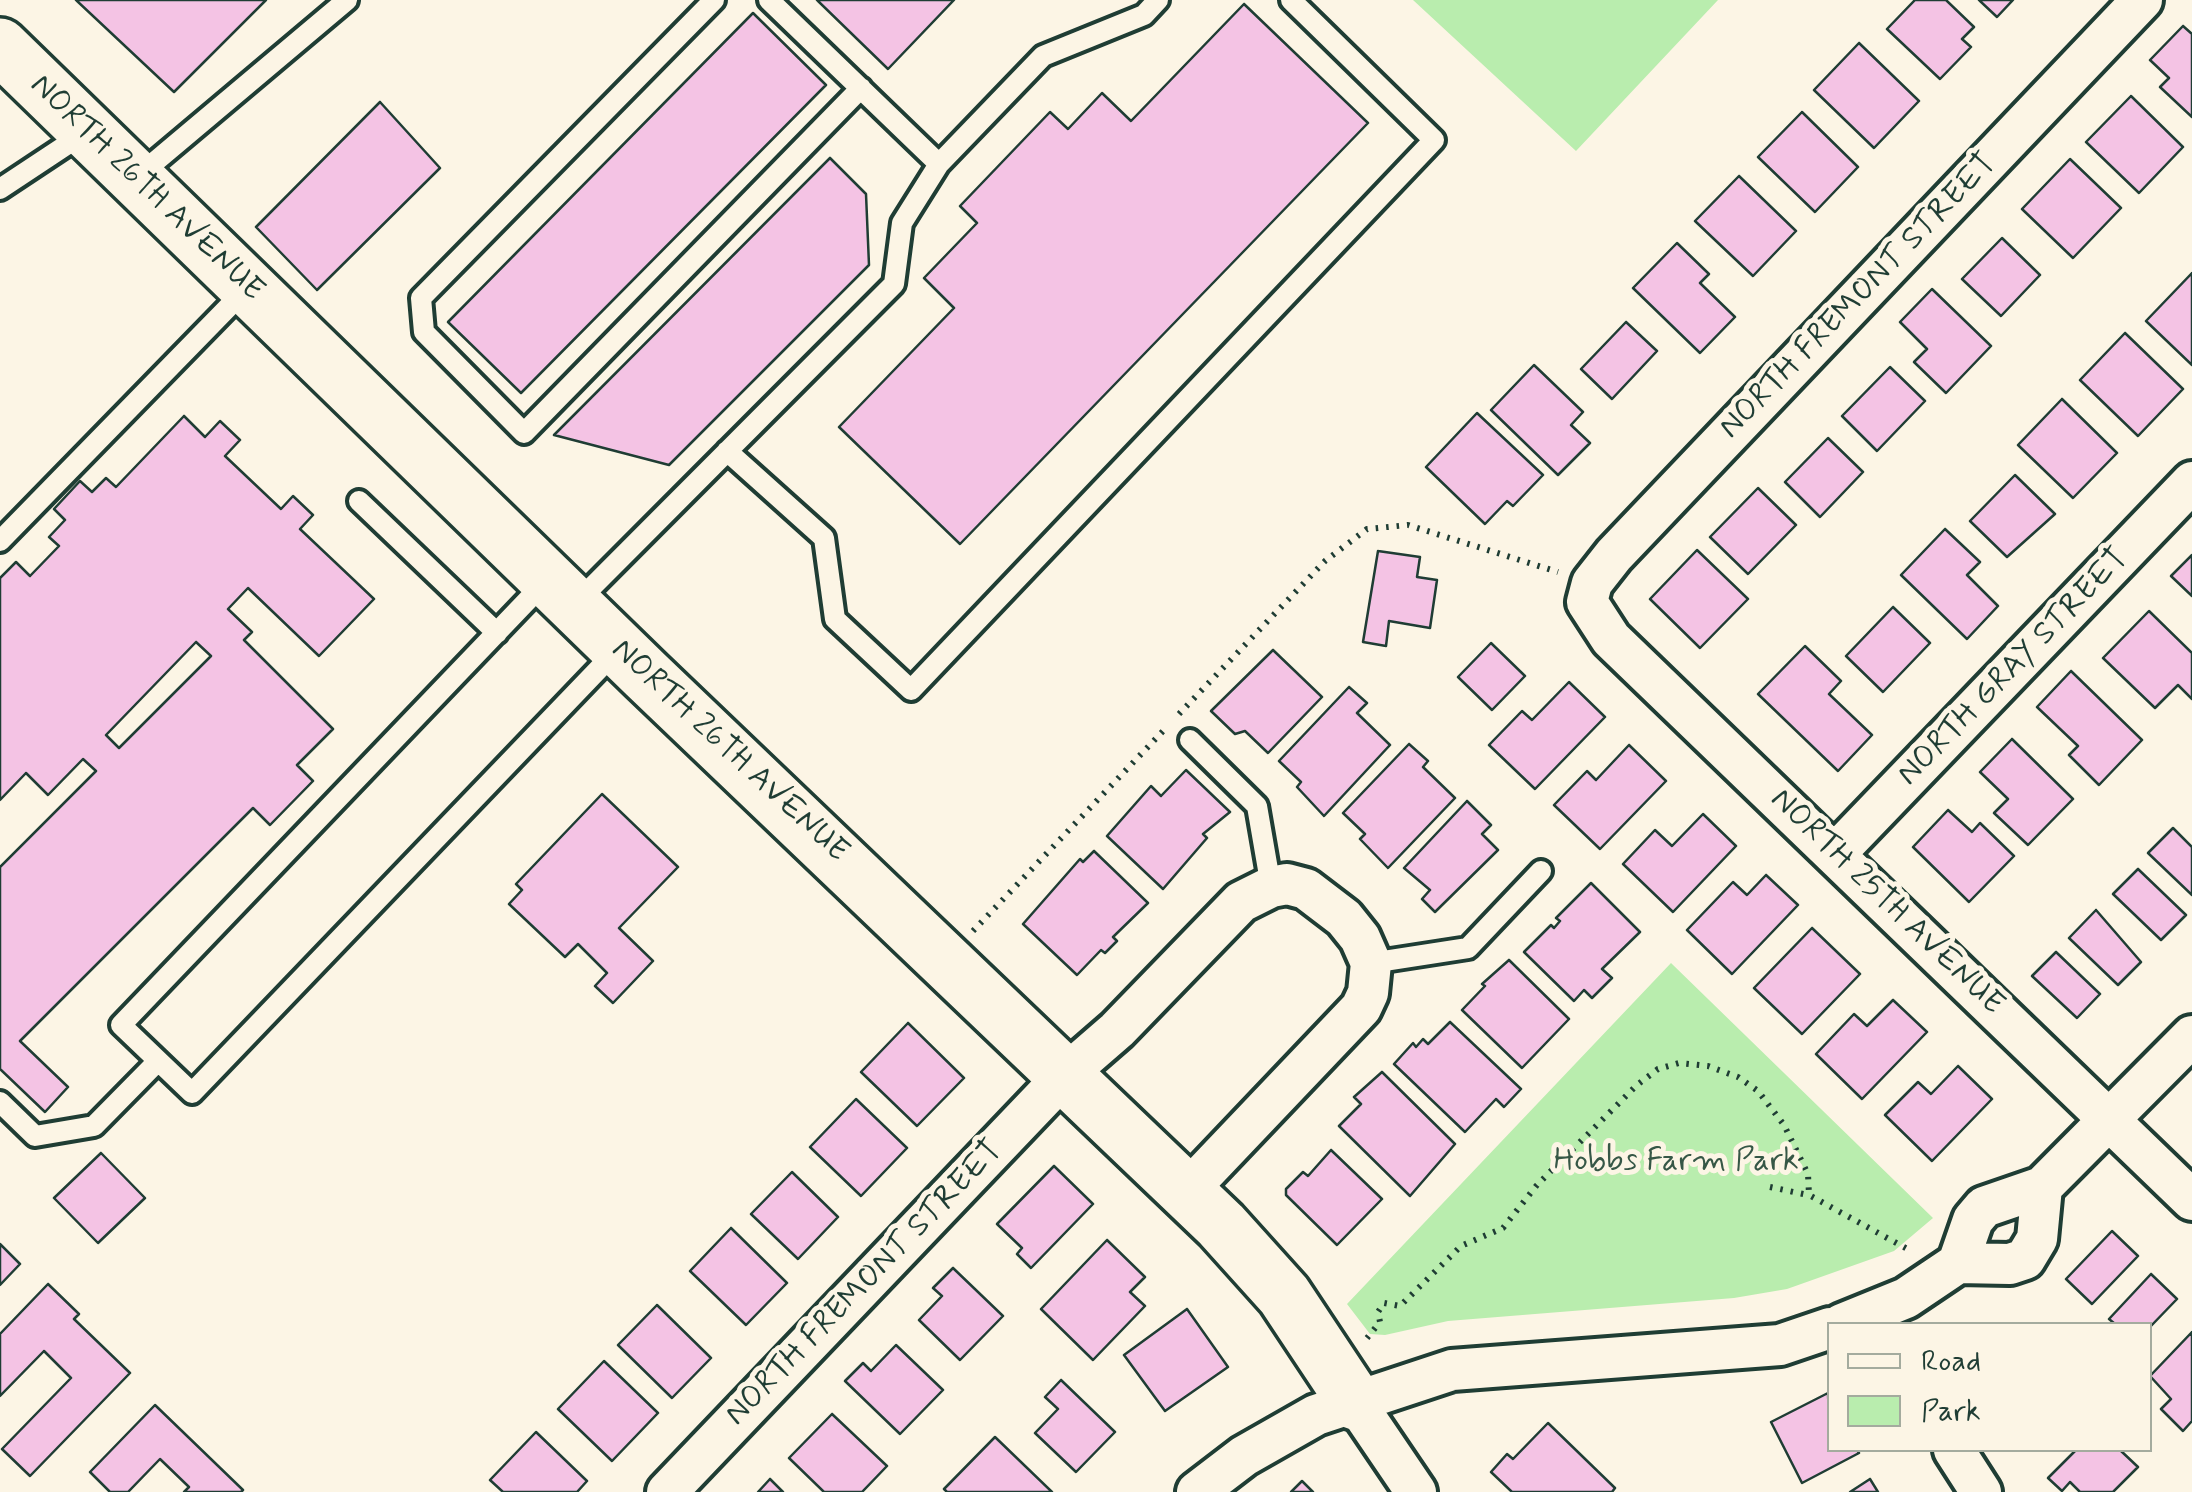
<!DOCTYPE html>
<html>
<head>
<meta charset="utf-8">
<style>
  body { margin:0 }
  #map { position:relative; width:2192px; height:1492px; overflow:hidden; background:#fcf5e5; font-family:Mynerve,sans-serif }
  canvas { display:block }
  .legend { position:absolute; left:1827px; top:1322px; width:325px; height:130px; box-sizing:border-box; background:#fcf5e5; border:2px solid #a4ab9e; margin:0; padding:12px 18px; list-style:none; font-size:30px; color:#1f3d34 }
  .legend li { display:flex; align-items:center; gap:20px; height:50px }
  .legend b { width:50px; border:2px solid #a4ab9e }
</style>
</head>
<body>
<div id="map">
<canvas width="2192" height="1492"></canvas>
<ul class="legend">
<li><b style="height:12px;background:#fcf5e5"></b>Road</li>
<li><b style="height:28px;background:#b9edae"></b>Park</li>
</ul>
</div>
<script>
const c = document.querySelector('canvas').getContext('2d');
c.lineJoin = 'round';
function fill(path, color) { c.fillStyle = color; c.fill(path, 'evenodd'); }
const poly = rows => new Path2D(rows.map(r => 'M' + r).join(''));
function trace(path, color, width, dash) { c.strokeStyle = color; c.lineWidth = width; c.lineCap = dash ? 'butt' : 'round'; c.setLineDash(dash || []); c.stroke(path); }
function drawText(font, color, halo, rows, align = 'center') {
  c.font = font + ' Mynerve,sans-serif'; c.lineWidth = 10; c.setLineDash([]); c.textBaseline = 'middle'; c.strokeStyle = halo; c.fillStyle = color; for (const [text, x, y, turn = 0] of rows) {
    c.save(); c.translate(x, y); c.rotate((+turn || 0) * Math.PI / 180); c.textAlign = isNaN(turn) ? turn : align; if (halo) c.strokeText(text, 0, 0); c.fillText(text, 0, 0); c.restore();
  }
}
fill(poly([
  [1413,0,1718,0,1576,151],
  [1671,963,1933,1218,1894,1251,1787,1289,1734,1298,1448,1321,1385,1335,1370,1334,1347,1304]
]), '#b9edae');
const building = poly([
  [76,0,266,0,174,92,76,0],
  [817,0,954,0,888,69,817,0],
  [1915,0,1946,0,1974,27,1962,39,1971,47,1940,79,1887,29,1915,0],
  [1979,0,2013,0,1997,17,1979,0],
  [1244,4,1368,123,960,544,839,427,954,308,924,278,977,223,960,206,1050,112,1068,129,1102,93,1131,121,1244,4],
  [753,13,826,85,521,393,448,322,753,13],
  [2183,26,2192,34,2192,117,2160,87,2169,78,2150,60,2183,26],
  [1859,43,1919,101,1874,148,1814,90,1859,43],
  [2131,96,2183,147,2139,193,2086,142,2131,96],
  [380,102,440,168,317,290,256,227,380,102],
  [1802,112,1858,167,1815,212,1758,157,1802,112],
  [830,158,866,194,869,265,669,465,554,435,830,158],
  [2070,159,2121,208,2073,258,2022,209,2070,159],
  [1739,176,1796,231,1753,276,1695,221,1739,176],
  [2002,238,2040,275,2001,316,1962,279,2002,238],
  [1677,243,1709,274,1700,283,1735,317,1700,353,1633,288,1677,243],
  [2192,273,2192,365,2146,321,2192,273],
  [1932,289,1991,346,1946,393,1914,362,1927,349,1900,322,1932,289],
  [1626,322,1657,351,1612,399,1581,369,1626,322],
  [2125,333,2183,389,2138,436,2080,380,2125,333],
  [1534,365,1583,412,1571,425,1590,443,1558,475,1491,410,1534,365],
  [1890,367,1925,401,1877,451,1842,416,1890,367],
  [2062,399,2117,453,2073,498,2018,445,2062,399],
  [1477,413,1543,475,1513,506,1507,501,1485,524,1426,467,1477,413],
  [184,416,205,437,220,421,240,440,225,456,281,509,293,496,313,515,300,529,374,599,319,656,248,588,228,609,252,632,244,640,333,729,297,765,313,781,270,825,253,808,20,1041,68,1087,45,1112,0,1069,0,867,96,771,83,759,48,795,26,773,0,800,0,578,16,562,30,576,59,546,49,537,65,520,54,509,80,481,92,492,106,478,116,487,184,416],
  [196,642,211,656,119,748,106,735,196,642],
  [1828,438,1863,472,1820,517,1785,482,1828,438],
  [2015,475,2055,514,2007,557,1970,521,2015,475],
  [1758,488,1796,525,1748,574,1710,537,1758,488],
  [1945,529,1980,562,1967,575,1998,606,1967,639,1901,575,1945,529],
  [1697,550,1748,599,1700,648,1650,599,1697,550],
  [1378,551,1420,557,1417,577,1437,580,1430,628,1389,621,1386,646,1363,642,1378,551],
  [2192,555,2192,596,2171,576,2192,555],
  [1893,607,1930,643,1883,692,1846,656,1893,607],
  [2149,611,2192,653,2192,699,2178,685,2155,708,2103,658,2149,611],
  [1491,643,1525,676,1492,710,1458,677,1491,643],
  [1805,646,1841,681,1829,694,1872,735,1838,771,1758,694,1805,646],
  [1273,650,1322,697,1268,753,1245,731,1235,734,1211,711,1273,650],
  [2071,671,2142,740,2099,785,2069,755,2078,746,2037,707,2071,671],
  [1569,682,1605,717,1535,789,1489,745,1522,711,1532,720,1569,682],
  [1349,687,1367,703,1357,713,1390,745,1324,816,1297,787,1301,782,1279,761,1349,687],
  [2012,739,2073,799,2028,845,1994,813,2008,799,1980,772,2012,739],
  [1409,744,1428,761,1423,767,1455,798,1388,868,1360,839,1365,834,1343,813,1409,744],
  [1629,745,1666,781,1600,849,1554,805,1587,771,1596,780,1629,745],
  [1186,770,1230,812,1203,834,1207,838,1163,889,1107,836,1151,786,1161,796,1186,770],
  [602,794,678,867,619,928,653,961,613,1003,595,986,607,973,578,944,565,957,509,904,522,890,516,884,602,794],
  [1467,801,1491,825,1482,834,1498,850,1435,912,1422,899,1430,890,1404,868,1467,801],
  [1948,810,1972,832,1980,823,2014,856,1969,902,1913,847,1948,810],
  [1703,814,1736,846,1673,912,1623,864,1655,830,1672,846,1703,814],
  [2173,828,2192,847,2192,895,2148,853,2173,828],
  [1094,851,1148,903,1113,937,1117,941,1105,953,1101,950,1077,975,1023,924,1080,859,1083,862,1094,851],
  [2138,869,2186,915,2161,940,2113,894,2138,869],
  [1766,875,1798,905,1732,974,1687,930,1733,882,1747,895,1766,875],
  [1591,883,1640,932,1602,969,1612,978,1592,998,1584,990,1574,1001,1524,952,1551,925,1554,928,1560,921,1556,918,1591,883],
  [2096,910,2141,962,2118,985,2069,938,2096,910],
  [1812,928,1860,974,1802,1034,1754,988,1812,928],
  [2056,952,2100,994,2077,1018,2032,976,2056,952],
  [1509,960,1569,1019,1522,1068,1462,1010,1485,986,1482,984,1509,960],
  [1893,1000,1927,1032,1862,1099,1816,1054,1854,1014,1867,1026,1893,1000],
  [1450,1022,1521,1089,1504,1107,1496,1099,1465,1132,1394,1064,1413,1043,1416,1047,1423,1039,1428,1044,1450,1022],
  [908,1023,964,1078,917,1126,861,1072,908,1023],
  [1958,1066,1992,1099,1932,1161,1885,1115,1918,1082,1931,1094,1958,1066],
  [1382,1072,1455,1144,1410,1196,1339,1126,1361,1104,1354,1097,1382,1072],
  [856,1099,907,1148,861,1196,810,1147,856,1099],
  [1331,1150,1382,1199,1337,1245,1286,1195,1286,1189,1303,1172,1308,1176,1331,1150],
  [101,1153,145,1198,98,1243,54,1198,101,1153],
  [1054,1166,1093,1204,1031,1268,1017,1254,1022,1248,997,1224,1054,1166],
  [792,1172,838,1217,798,1259,751,1214,792,1172],
  [731,1228,787,1283,746,1325,690,1271,731,1228],
  [2112,1231,2138,1256,2092,1304,2066,1279,2112,1231],
  [1107,1240,1145,1277,1130,1292,1145,1306,1093,1360,1041,1309,1107,1240],
  [0,1244,20,1264,0,1285,0,1244],
  [953,1268,1003,1316,960,1360,919,1320,942,1296,933,1288,953,1268],
  [2151,1274,2177,1299,2150,1327,2115,1324,2109,1319,2151,1274],
  [48,1284,79,1314,74,1319,130,1373,30,1476,2,1449,71,1378,44,1351,0,1396,0,1334,48,1284],
  [657,1305,711,1358,672,1398,618,1345,657,1305],
  [1187,1309,1228,1367,1165,1411,1124,1355,1187,1309],
  [2192,1332,2192,1421,2183,1431,2161,1409,2171,1399,2150,1376,2192,1332],
  [896,1345,943,1390,900,1434,845,1381,863,1363,871,1371,896,1345],
  [604,1361,658,1413,612,1461,558,1409,604,1361],
  [1061,1380,1115,1432,1076,1472,1035,1433,1058,1409,1045,1397,1061,1380],
  [1828,1393,1830,1450,1857,1450,1859,1453,1802,1483,1771,1422,1828,1393],
  [155,1405,243,1490,241,1492,184,1492,189,1487,160,1459,128,1492,110,1492,90,1472,155,1405],
  [832,1414,887,1466,862,1492,824,1492,789,1458,832,1414],
  [1548,1423,1615,1488,1612,1492,1512,1492,1491,1472,1507,1454,1513,1459,1548,1423],
  [536,1432,587,1481,577,1492,503,1492,490,1480,536,1432],
  [995,1437,1052,1492,947,1492,944,1489,995,1437],
  [2076,1450,2120,1450,2138,1467,2113,1492,2080,1492,2070,1482,2062,1491,2048,1478,2076,1450],
  [770,1479,783,1492,758,1492,770,1479],
  [1870,1479,1878,1492,1850,1492,1870,1479],
  [1302,1481,1313,1492,1291,1492,1302,1481]
]);
fill(building, '#f4c3e4');
trace(building, '#1f3d34', 2.5);
const lane = poly([
  [714,0,421,298,424,332,524,433,861,88],
  [769,0,939,164],
  [138,176,347,0],
  [0,189,86,132],
  [727,451,824,538,835,619,911,690,1434,140,1291,0],
  [359,501,497,633],
  [0,541,246,289],
  [545,582,121,1025,192,1093,617,650],
  [576,603,894,284,902,223,939,164,1043,56,1144,15,1158,0],
  [1190,740,1257,806,1271,887],
  [1371,963,1468,948,1541,871],
  [0,1102,35,1136,94,1126,158,1061]
]);
const street = poly([
  [2142,0,1614,555,1592,583,1587,602,1611,639,2192,1200],
  [1835,854,2192,482],
  [1958,1263,1973,1220,1984,1207,2042,1187,2192,1036],
  [1958,1263,2010,1264,2025,1259,2037,1239,2042,1187],
  [1842,1324,1906,1298,1958,1263],
  [1355,1402,1416,1492],
  [1954,1450,1981,1492],
  [667,1492,1064,1076,1117,1030,1241,902,1271,887,1287,884,1306,889,1344,918,1360,938,1371,963,1368,993,1361,1008,1186,1192],
  [1197,1492,1244,1456,1316,1415,1452,1370,1780,1345,1830,1328]
]);
const secondary = poly([
  [0,46,646,675,1221,1225,1284,1295,1355,1402]
]);
trace(lane, '#1f3d34', 28);
trace(street, '#1f3d34', 48);
trace(secondary, '#1f3d34', 62);
trace(poly([
  [1179,714,1325,561,1367,529,1408,525,1558,572],
  [973,931,1164,730],
  [1770,1187,1808,1195],
  [1367,1338,1380,1322,1378,1312,1384,1303,1400,1306,1461,1246,1503,1228,1537,1185,1637,1085,1658,1069,1679,1063,1708,1066,1738,1077,1758,1091,1784,1125,1808,1174,1809,1195,1911,1251]
]), '#1f3d34', 6, [2.5, 8]);
trace(lane, '#fcf5e5', 20);
trace(street, '#fcf5e5', 40);
trace(secondary, '#fcf5e5', 55);
drawText('32px', '#1f3d34', '#fcf5e5', [
  ["NORTH 26TH AVENUE",146,189,44],
  ["NORTH FREMONT STREET",1859,297,-46],
  ["NORTH GRAY STREET",2014,668,-46],
  ["NORTH 26TH AVENUE",729,752,43],
  ["NORTH 25TH AVENUE",1886,903,44],
  ["NORTH FREMONT STREET",865,1284,-46]
]);
drawText('32px', '#365746', '#fcf5e5', [
  ["Hobbs Farm Park",1676,1162]
]);
</script>
</body>
</html>
